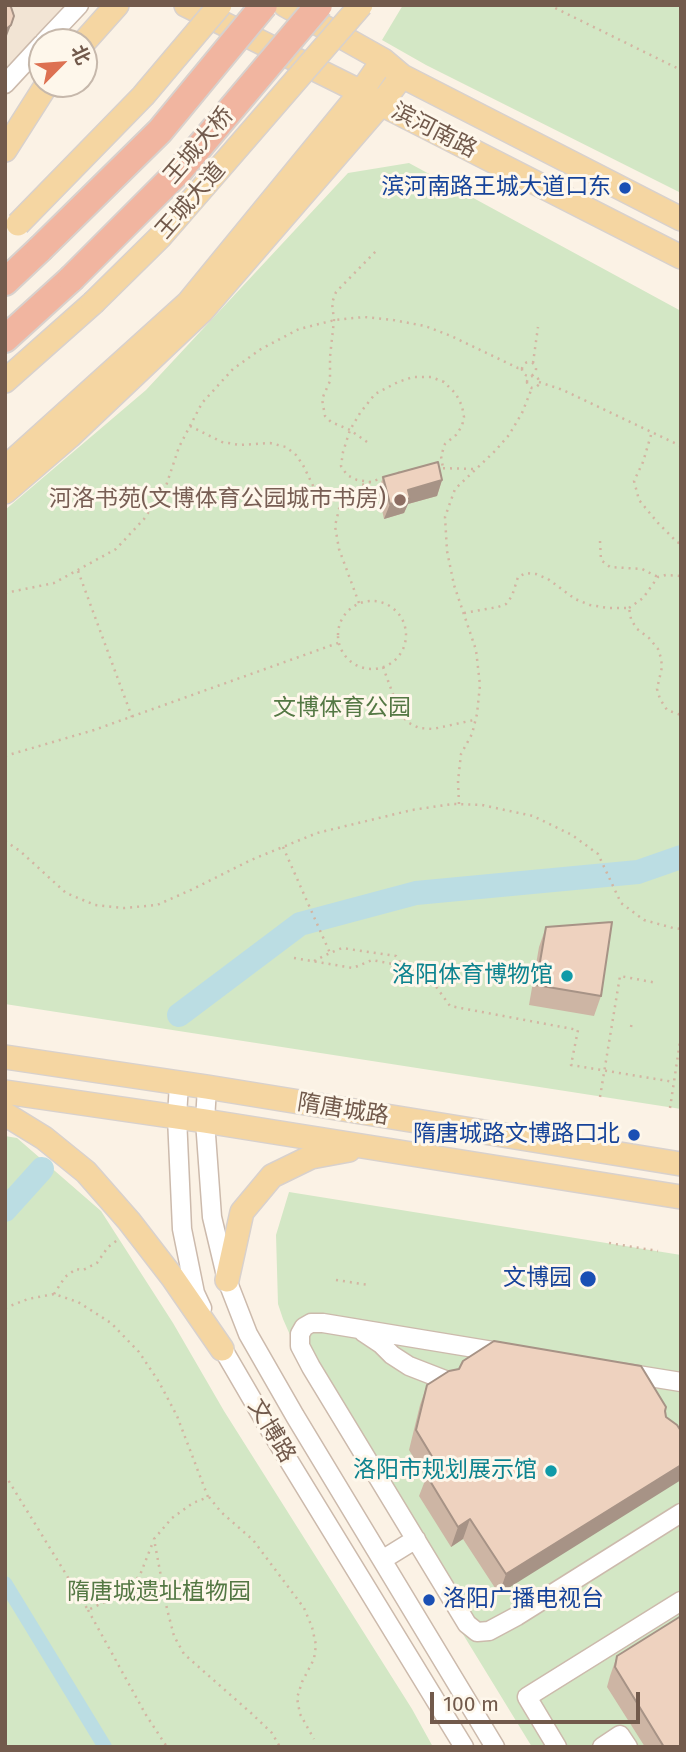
<!DOCTYPE html>
<html>
<head>
<meta charset="utf-8">
<style>
  body { margin:0 }
  #map { position:relative; width:686px; height:1752px; overflow:hidden; background:#fbf2e5; font-family:"Fira Sans","Noto Sans SC",sans-serif }
  canvas { display:block }
  .frame { position:absolute; inset:0; border:7px solid #725a4c; pointer-events:none }
  .north { position:absolute; left:28px; top:28px; width:70px; height:70px; box-sizing:border-box; background:#fef7eb; border:2px solid #c6b8ab; border-radius:50%; rotate:65deg; font-size:19px; font-weight:700; line-height:28px; text-align:center; color:#725a4c }
  .north::after { content:''; display:block; margin:auto; width:24px; height:32px; background:#dd7152; clip-path:polygon(50% 0,100% 100%,50% 72%,0 100%) }
  .scale { position:absolute; left:430px; top:1692px; width:210px; height:32px; box-sizing:border-box; border:4px solid #725a4c; border-top:0; padding-left:9px; font-size:21px; line-height:24px; white-space:nowrap; color:#725a4c; -webkit-text-stroke:5px #fef7eb; paint-order:stroke }
</style>
</head>
<body>
<div id="map">
<canvas width="686" height="1752"></canvas>
<div class="frame"></div>
<div class="north">北</div>
<div class="scale">100 m</div>
</div>
<script>
const c = document.querySelector('canvas').getContext('2d');
c.lineJoin = 'round';
function fill(path, color) { c.fillStyle = color; c.fill(path, 'evenodd'); }
const poly = rows => new Path2D(rows.map(r => 'M' + r).join(''));
function trace(path, color, width, dash) { c.strokeStyle = color; c.lineWidth = width; c.lineCap = dash ? 'butt' : 'round'; c.setLineDash(dash || []); c.stroke(path); }
function drawText(font, color, halo, rows, align = 'center') {
  c.font = font + ' "Fira Sans","Noto Sans SC",sans-serif'; c.lineWidth = 6; c.setLineDash([]); c.textBaseline = 'middle'; c.strokeStyle = halo; c.fillStyle = color; for (const [text, x, y, turn = 0] of rows) {
    c.save(); c.translate(x, y); c.rotate((+turn || 0) * Math.PI / 180); c.textAlign = isNaN(turn) ? turn : align; if (halo) c.strokeText(text, 0, 0); c.fillText(text, 0, 0); c.restore();
  }
}
fill(poly([
  [5,5,66,5,5,73]
]), '#f2e4d4');
fill(poly([
  [403,5,681,5,681,193,426,65,382,40],
  [409,163,681,311,681,1109,5,1004,5,510,146,390,348,173],
  [5,1136,17,1138,101,1211,173,1323,224,1411,412,1709,433,1747,5,1747],
  [289,1192,681,1255,681,1747,532,1747,316,1394,283,1319,278,1304,276,1235]
]), '#d3e7c5');
trace(poly([
  [5,1583,105,1747]
]), '#bbdde3', 14);
trace(poly([
  [179,1015,300,924,416,893,638,872,681,857],
  [5,1210,42,1169]
]), '#bbdde3', 24);
const minor = poly([
  [44,42,79,5],
  [5,84,42,44],
  [179,1083,177,1117,182,1229,195,1293,202,1308],
  [207,1087,205,1121,212,1217,227,1280,248,1334,295,1416,495,1747],
  [363,1332,381,1344,392,1355,409,1366,445,1380],
  [217,1339,270,1430,464,1747],
  [505,1353,323,1323,311,1323,304,1327,300,1334,300,1346,311,1367,467,1624,477,1632,489,1631,517,1616,681,1513],
  [625,1373,681,1382],
  [382,1560,416,1539],
  [557,1747,527,1697,681,1601],
  [602,1747,620,1735,628,1747]
]);
const major = poly([
  [186,5,361,92,381,104,681,257],
  [285,5,383,60,402,76,681,219],
  [84,42,117,5],
  [5,150,47,84],
  [5,381,93,303],
  [5,468,188,303,361,92,383,60],
  [5,492,70,436,202,311,381,104,402,76],
  [5,1057,207,1087,681,1164],
  [5,1092,205,1121,681,1197],
  [5,1114,44,1138,86,1172,129,1221,173,1278,222,1349],
  [227,1280,242,1212,272,1176,311,1157,349,1150]
]);
const highway = poly([
  [5,282,40,249],
  [5,339,71,279]
]);
trace(minor, '#ccbaac', 21);
trace(major, '#d8d1cd', 26);
trace(highway, '#d8d1cd', 30);
trace(poly([
  [549,5,681,70],
  '522 369a7 7 0 1 1 14 0a7 7 0 1 1-14 0Z',
  [533,363,538,327],
  '527 382a6 6 0 1 1 12 0a6 6 0 1 1-12 0Z',
  [539,382,563,390,681,446],
  [190,426,222,442,240,445,270,443,286,447,296,455,303,465,317,494,329,500,343,501],
  [651,435,643,462,634,481,639,500,658,523,677,542,681,544],
  [367,442,350,430,331,422,325,416,322,399,330,381,330,357,334,320,332,303,336,292,377,250],
  [436,468,474,469],
  [398,473,412,470],
  [371,482,357,480,347,475,341,466,343,452,350,430,360,413,375,394,398,382,413,377,431,377,444,382,456,394,462,406,464,417,462,426,456,435,445,444,441,456,443,468],
  [600,541,601,560,610,567,642,569,658,577],
  [78,571,132,717],
  [5,593,54,583,116,549,144,519,166,486,179,447,202,403,233,369,261,349,299,329,335,320,364,317,393,320,425,326,451,336,518,368,522,368],
  '338 635a34 34 0 1 1 68 0a34 34 0 1 1-68 0Z',
  [359,603,339,549,335,526,340,505,348,494,362,485,385,477],
  [629,608,643,598,658,577,666,575,681,576],
  [464,613,498,607,506,604,512,596,518,577,526,573,536,574,548,579,575,599,590,605,608,608,629,608,631,619,636,628,649,638,658,649,661,658,662,667,657,689,660,699,667,710,681,715],
  [383,667,398,708,407,722,419,728,433,729,474,720],
  [5,756,94,730,338,643],
  [459,804,458,781,461,754,472,734,477,714,480,685,476,650,454,585,447,551,445,517,455,489,495,451,509,435,522,413,532,388],
  [5,841,20,851,66,893,95,905,124,908,157,905,193,889,251,860,317,833,412,810,453,804,482,805,533,816,572,835,598,854,621,903,644,920,673,928,681,929],
  [283,847,330,953,342,948,396,956,403,966,424,970,450,1006,578,1030,571,1065,674,1082],
  [294,958,353,968,372,960,403,966],
  [314,961,330,953],
  [631,1027,632,1022],
  [600,1097,620,976,657,983],
  [670,1108,681,1035],
  [609,1243,658,1251],
  [336,1280,369,1285],
  [54,1294,65,1277,76,1269,83,1270,97,1263,108,1247,119,1239],
  [5,1308,28,1299,54,1294,78,1302,111,1323,139,1352,159,1382,177,1416,208,1497,193,1503,172,1518,154,1539,167,1609,174,1636,184,1654,251,1713,272,1733,280,1747],
  [5,1475,88,1610,119,1595,132,1584,140,1575,153,1542],
  [209,1497,221,1512,253,1540,304,1608,312,1627,316,1645,314,1659,302,1682,297,1698,300,1714,314,1739],
  [88,1610,146,1715,167,1747]
]), '#d3b5a2', 2.5, [2, 5]);
trace(minor, '#fff', 18);
trace(major, '#f5d6a2', 23);
trace(highway, '#f1b5a0', 26);
const majorBridge = poly([
  [18,224,143,96,220,5],
  [93,303,160,237,361,5]
]);
const highwayBridge = poly([
  [40,249,160,131,264,5],
  [71,279,179,171,319,5]
]);
trace(majorBridge, '#d8d1cd', 26, []);
trace(highwayBridge, '#d8d1cd', 30, []);
trace(majorBridge, '#f5d6a2', 23);
trace(highwayBridge, '#f1b5a0', 26);
fill(poly([
  [383,477,442,480,437,496,408,504,404,513,384,519,378,492],
  [546,927,601,996,594,1016,529,1005,539,947],
  [641,1366,499,1594,463,1539,451,1547,419,1496,426,1478,409,1450,420,1405,427,1385],
  [617,1656,681,1747,645,1747,607,1687,610,1676]
]), '#cdb5a4');
fill(poly([
  [11,25,5,41,5,30],
  [442,480,437,496,408,504,404,513,384,519,390,504,408,490],
  [681,1465,681,1480,499,1594,506,1574],
  [470,1519,463,1539,451,1547,458,1527]
]), '#a79386');
const building = poly([
  [5,5,9,5,11,7,14,16,11,25,5,30,5,5],
  [438,462,442,480,408,490,410,498,390,504,383,477,438,462],
  [612,922,601,996,536,985,546,927,612,922],
  [494,1341,641,1366,666,1407,665,1411,666,1417,677,1425,681,1431,681,1465,506,1574,470,1519,458,1527,427,1476,439,1468,416,1430,427,1385,449,1371,459,1369,463,1361,494,1341],
  [681,1616,681,1747,664,1747,615,1667,617,1656,681,1616]
]);
fill(building, '#eed2bf');
trace(building, '#a79386', 2);
for (const [x, y, r, color] of [
  [625,188,7,"#1a4fb4"],
  [400,500,7,"#8d6e63"],
  [567,976,7,"#0f9aa8"],
  [634,1135,7,"#1a4fb4"],
  [588,1279,9,"#1a4fb4"],
  [551,1471,7,"#0f9aa8"],
  [429,1600,7,"#1a4fb4"]
]) { const dot = new Path2D(); dot.arc(x, y, r, 0, 2 * Math.PI); c.fillStyle = color; c.fill(dot); trace(dot, '#fef7eb', 2.5); }
drawText('23px', '#725a4c', '#fef7eb', [
  ["滨河南路",434,131,27],
  ["王城大桥",199,146,-49],
  ["王城大道",191,201,-49],
  ["隋唐城路",343,1110,9],
  ["文博路",271,1431,59]
]);
drawText('23px', '#164399', '#fef7eb', [
  ["滨河南路王城大道口东",611,188],
  ["隋唐城路文博路口北",620,1135],
  ["文博园",572,1279],
  ["洛阳广播电视台",443,1600,"left"]
], 'right');
drawText('23px', '#785e54', '#fef7eb', [
  ["河洛书苑(文博体育公园城市书房)",386,500]
], 'right');
drawText('23px', '#547844', '#fef7eb', [
  ["文博体育公园",342,709],
  ["隋唐城遗址植物园",159,1593]
]);
drawText('23px', '#0d838f', '#fef7eb', [
  ["洛阳体育博物馆",553,976],
  ["洛阳市规划展示馆",537,1471]
], 'right');
</script>
</body>
</html>
